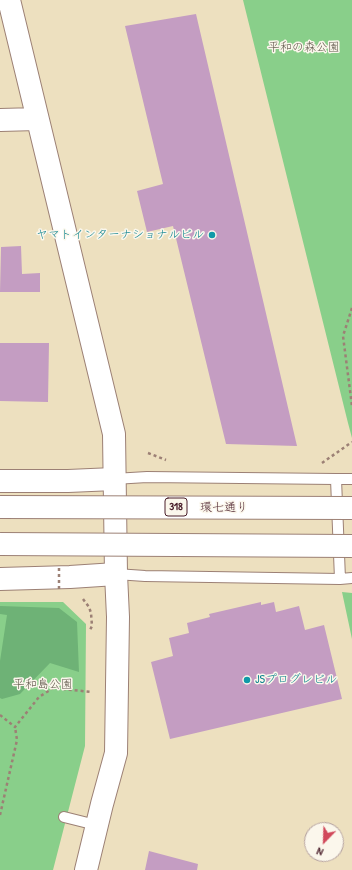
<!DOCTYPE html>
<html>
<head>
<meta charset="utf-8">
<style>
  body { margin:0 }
  #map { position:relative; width:352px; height:870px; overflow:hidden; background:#ede0bf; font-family:"Patrick Hand",sans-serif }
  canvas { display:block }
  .north { position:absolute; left:304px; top:822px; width:40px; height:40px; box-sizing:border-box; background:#fbf7ec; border:1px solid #b4a19f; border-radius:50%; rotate:203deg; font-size:11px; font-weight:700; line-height:16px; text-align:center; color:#4a1f2b }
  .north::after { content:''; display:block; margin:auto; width:14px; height:18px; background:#d1495b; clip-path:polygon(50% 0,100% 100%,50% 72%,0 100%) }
</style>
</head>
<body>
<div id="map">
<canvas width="352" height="870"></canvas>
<div class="north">N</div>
</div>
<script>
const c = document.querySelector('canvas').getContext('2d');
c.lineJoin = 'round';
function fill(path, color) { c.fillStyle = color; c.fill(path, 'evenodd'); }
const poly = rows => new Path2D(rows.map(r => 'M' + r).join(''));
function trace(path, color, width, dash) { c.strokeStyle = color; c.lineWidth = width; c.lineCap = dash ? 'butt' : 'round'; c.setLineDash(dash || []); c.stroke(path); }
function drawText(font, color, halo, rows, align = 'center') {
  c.font = font + ' "Patrick Hand","Klee One",sans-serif'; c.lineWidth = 3; c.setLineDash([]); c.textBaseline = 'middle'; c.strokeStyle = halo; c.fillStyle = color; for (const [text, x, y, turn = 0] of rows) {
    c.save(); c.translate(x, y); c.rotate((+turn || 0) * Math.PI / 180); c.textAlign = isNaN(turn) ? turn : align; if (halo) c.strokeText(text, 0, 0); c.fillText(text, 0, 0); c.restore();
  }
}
fill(poly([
  [243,0,352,0,352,438,348,423],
  [342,592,352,593,352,639],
  [0,602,63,602,86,624,85,746,53,870,0,870]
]), '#89cf8a');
fill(poly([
  [0,606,59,608,77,622,79,672,50,663,20,694,2,699,0,698,0,661,7,615,0,614]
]), '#6eb276');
fill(poly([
  [196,14,297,446,226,444,173,226,147,232,137,191,163,184,125,26],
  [21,246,22,274,40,273,40,292,0,292,1,247],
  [0,343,49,343,48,402,0,401],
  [261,602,261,605,274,602,276,612,299,606,305,630,324,625,342,699,170,739,151,662,173,656,169,638,189,633,187,623,210,617,209,614],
  [149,851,198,864,197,870,145,870]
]), '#c49dc2');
const lane = poly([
  [114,479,147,477,336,479,340,579,145,576,116,574],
  [336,479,352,479],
  [340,579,352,578],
  [64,817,96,825]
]);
const secondary = poly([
  [9,0,114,434,116,574,118,617,116,753,102,804,86,870],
  [0,120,37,119]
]);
const primary = poly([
  [0,481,68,481,114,479],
  [0,579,70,577,116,574]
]);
trace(lane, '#9c8075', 12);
trace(secondary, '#9c8075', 24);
trace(primary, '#9c8075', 24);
trace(poly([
  [352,308,343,336,352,406],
  [148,453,166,460],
  [322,463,352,442],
  [83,599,89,607,91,613,92,626,90,630],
  [0,715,15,727,39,697,53,688,92,692],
  [0,815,17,740,15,727]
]), '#9c8075', 2.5, [3, 3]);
trace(lane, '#fff', 10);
trace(secondary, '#fff', 22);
trace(primary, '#fff', 22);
const primaryBridge = poly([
  [0,507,352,508],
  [0,544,352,546]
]);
trace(primaryBridge, '#9c8075', 24, []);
trace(poly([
  [59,589,59,566]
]), '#9c8075', 2.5, [3, 3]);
trace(primaryBridge, '#fff', 22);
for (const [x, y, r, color] of [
  [212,235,4,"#0f9aa8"],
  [247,680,4,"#0f9aa8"]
]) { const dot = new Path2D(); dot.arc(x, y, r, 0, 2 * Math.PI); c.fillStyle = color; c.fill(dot); trace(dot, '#fbf7ec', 1.5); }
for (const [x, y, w] of [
  [176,507,22]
]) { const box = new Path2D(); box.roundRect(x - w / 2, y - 9, w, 18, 3); c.fillStyle = '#fbf7ec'; c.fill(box); trace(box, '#4a1f2b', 1); }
drawText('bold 11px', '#4a1f2b', null, [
  ["318",176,507]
]);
drawText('12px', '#5d5448', '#fbf7ec', [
  ["平和の森公園",304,48],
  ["平和島公園",43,685]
]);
drawText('12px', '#0d838f', '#fbf7ec', [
  ["ヤマトインターナショナルビル",204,235],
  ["JSプログレビル",255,680,"left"]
], 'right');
drawText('12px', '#4a1f2b', '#fbf7ec', [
  ["環七通り",224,508]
]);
</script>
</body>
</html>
